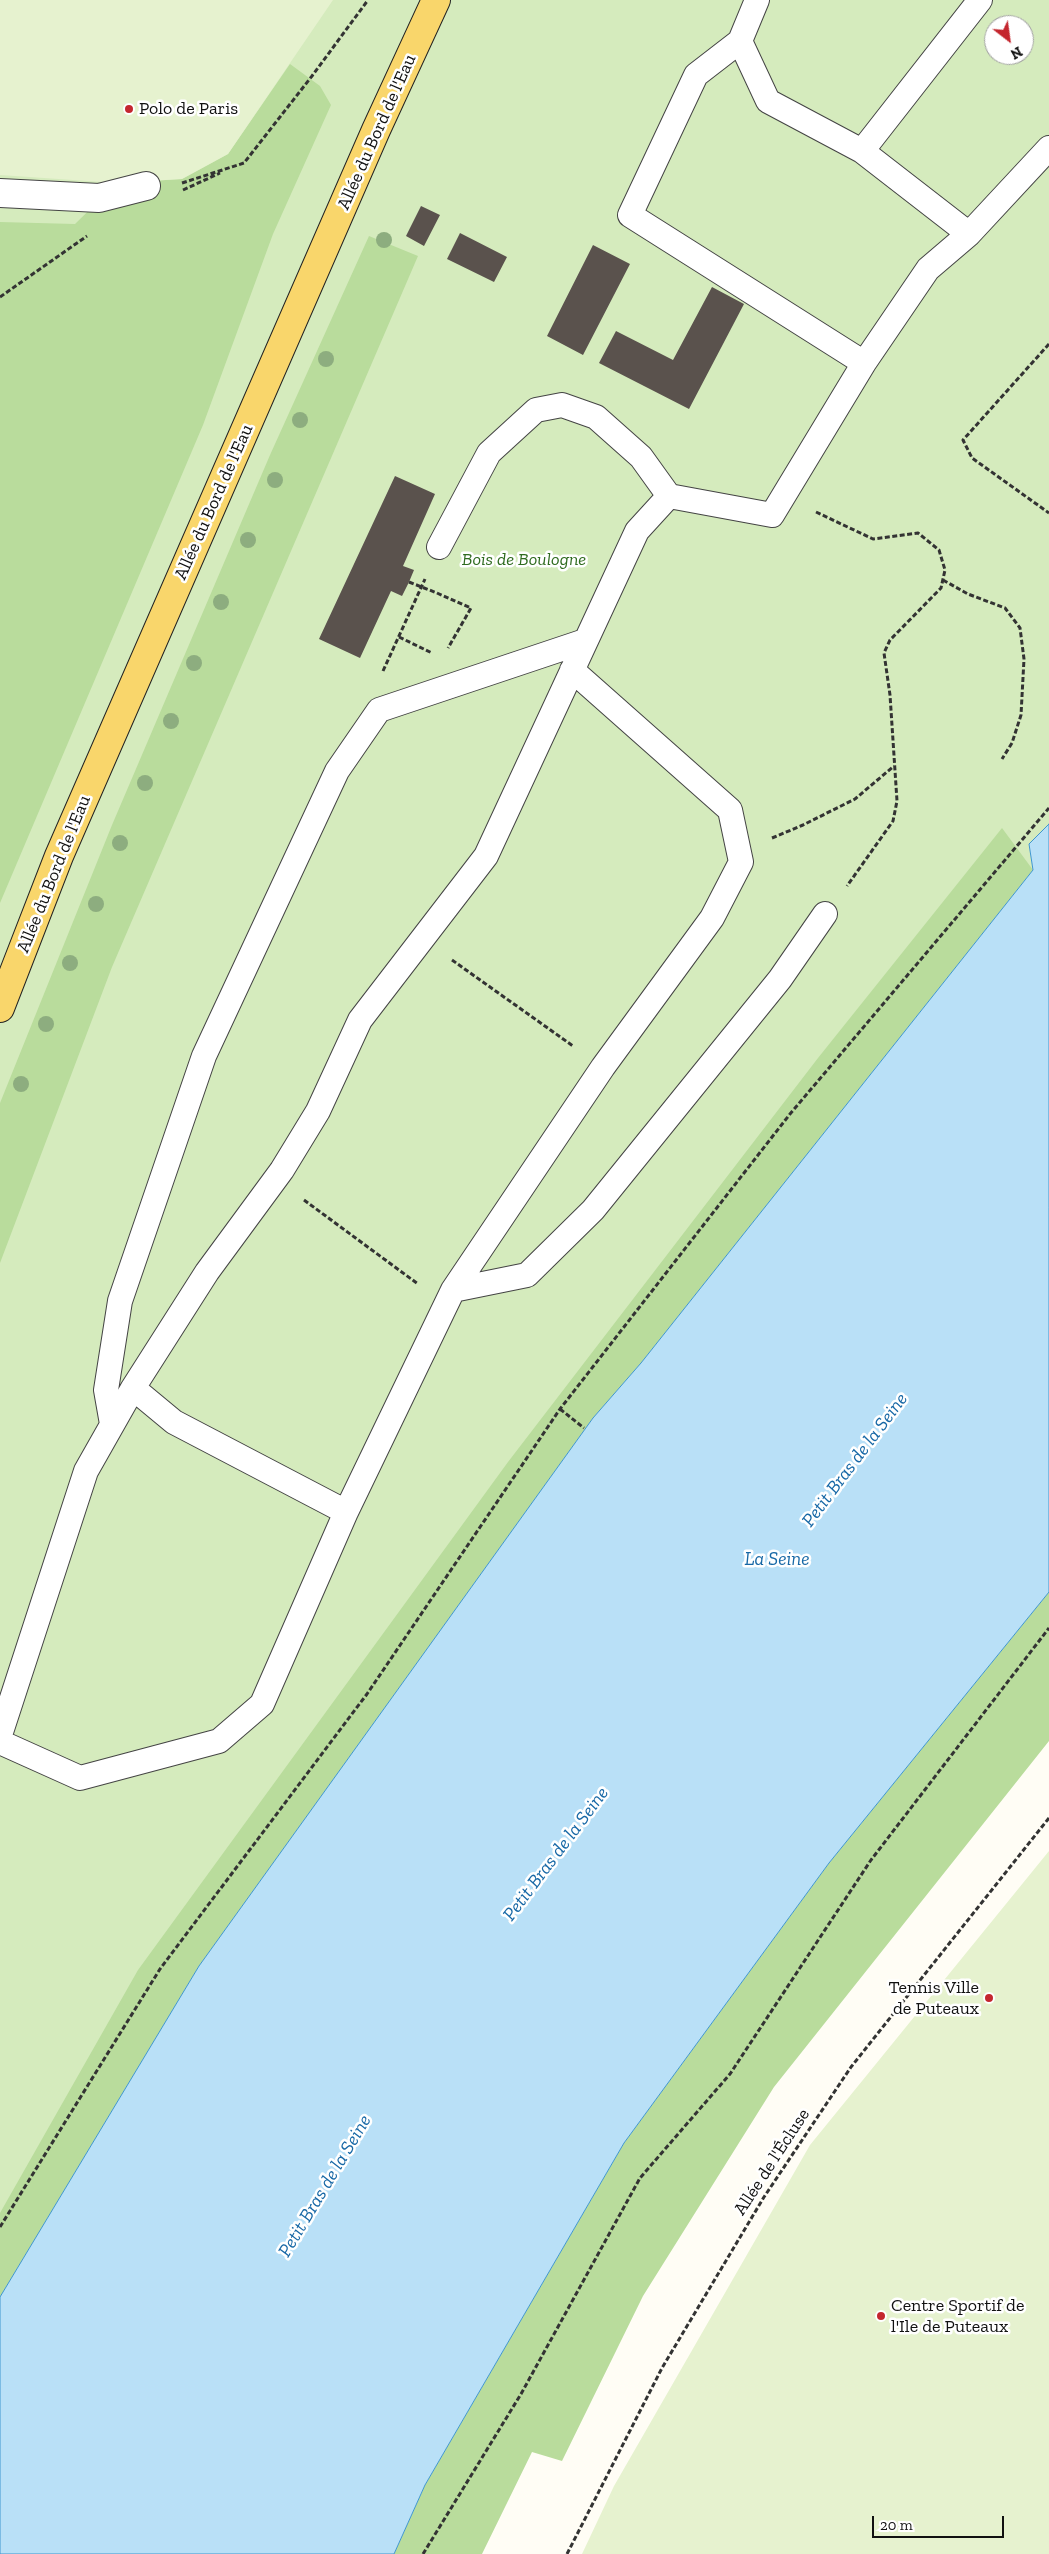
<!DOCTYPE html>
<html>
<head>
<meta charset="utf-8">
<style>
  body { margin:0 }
  #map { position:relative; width:1049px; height:2554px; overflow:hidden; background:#fffdf5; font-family:"Zilla Slab",serif }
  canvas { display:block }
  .north { position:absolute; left:984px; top:15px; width:50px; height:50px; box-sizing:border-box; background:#fff; border:1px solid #a0a0a0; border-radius:50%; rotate:150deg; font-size:14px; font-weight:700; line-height:20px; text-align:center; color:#111 }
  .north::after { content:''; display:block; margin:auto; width:18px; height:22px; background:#c4262e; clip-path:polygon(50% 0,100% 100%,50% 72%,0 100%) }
  .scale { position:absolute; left:872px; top:2516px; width:132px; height:22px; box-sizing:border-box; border:2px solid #111; border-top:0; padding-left:6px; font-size:15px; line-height:18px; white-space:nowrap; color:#111; -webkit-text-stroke:4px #fff; paint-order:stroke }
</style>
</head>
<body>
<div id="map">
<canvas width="1049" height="2554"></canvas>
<div class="north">N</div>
<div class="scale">20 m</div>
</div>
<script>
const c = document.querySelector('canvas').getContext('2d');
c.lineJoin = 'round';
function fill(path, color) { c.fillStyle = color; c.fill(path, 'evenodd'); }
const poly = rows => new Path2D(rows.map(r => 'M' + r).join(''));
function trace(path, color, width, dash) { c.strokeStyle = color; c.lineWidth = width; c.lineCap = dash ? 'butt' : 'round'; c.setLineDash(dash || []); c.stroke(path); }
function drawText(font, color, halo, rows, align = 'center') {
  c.font = font + ' "Zilla Slab",serif'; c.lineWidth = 5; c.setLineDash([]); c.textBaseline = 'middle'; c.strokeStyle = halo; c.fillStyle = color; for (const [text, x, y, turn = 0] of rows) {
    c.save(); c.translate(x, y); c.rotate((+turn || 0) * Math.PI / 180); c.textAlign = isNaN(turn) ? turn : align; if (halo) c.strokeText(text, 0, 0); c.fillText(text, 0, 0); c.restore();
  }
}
fill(poly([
  [0,0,1049,0,1049,824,1029,844,1033,870,641,1363,593,1418,199,1966,0,2297],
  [994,25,1024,25,1024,55,994,55]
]), '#d5ebbd');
fill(poly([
  [290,64,320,86,331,105,273,234,203,425,0,903,0,222,75,224,117,183,182,179,228,154],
  [369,236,418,256,112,967,0,1263,0,1103,112,825,270,455],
  [1002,828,1033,870,641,1363,593,1418,199,1966,0,2297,0,2213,138,1970,508,1462,818,1058],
  [1049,1592,1049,1741,774,2087,643,2296,562,2461,532,2452,482,2554,394,2554,425,2485,624,2143,829,1863]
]), '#b9dc9c');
fill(poly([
  [0,0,333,0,228,154,182,179,117,183,0,175],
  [1049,1851,1049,2554,582,2554,614,2486,810,2145]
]), '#e6f2cf');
const water = poly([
  [1049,824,1049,1592,829,1863,624,2143,425,2485,394,2554,0,2554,0,2297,199,1966,593,1418,641,1363,1033,870,1029,844,1049,824]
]);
fill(water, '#b9e0f7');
trace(water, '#3f96cf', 1);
fill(poly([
  [421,206,440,215,424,246,406,236],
  [460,233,507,257,494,282,447,259],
  [593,245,630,264,583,355,547,336],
  [712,287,744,304,689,409,599,363,616,331,673,360],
  [395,476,435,494,403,566,414,570,409,582,402,596,391,591,360,658,319,639]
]), '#5a524d');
const service = poly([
  [757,0,740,41,768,101,862,151,969,234,1049,148],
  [740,41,696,75,630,215,864,363],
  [862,151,980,0],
  [439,547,489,453,536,410,562,405,596,417,641,457,669,496],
  [453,1290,527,1275,593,1210,780,979,825,914],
  [133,1388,174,1422,346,1512],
  [112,1424,106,1390,120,1301,204,1056,337,771,379,710,585,641],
  [0,1735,86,1471,133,1388,207,1272,282,1170,318,1111,360,1020,486,856,637,531,669,496,772,515,864,363,928,269,969,234],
  [0,1742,80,1778,219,1741,262,1704,346,1512,453,1290,603,1067,712,918,741,862,730,810,572,670]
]);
const minor = poly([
  [0,193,99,198,146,186]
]);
const primary = poly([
  [0,1008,59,856,376,130,436,0]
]);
trace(service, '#444', 26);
trace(minor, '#444', 30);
trace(primary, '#222', 30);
trace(poly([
  [182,183,244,163,312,76,368,0],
  [183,190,220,173],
  [0,297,87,236],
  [1049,344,963,440,972,458,1049,513],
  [816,512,873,539,918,533,939,550,945,570,941,588,890,640,884,653,890,695,897,801,893,821,847,886],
  [943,580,968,594,1005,608,1020,628,1024,659,1021,715,1012,743,1002,759],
  [437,593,471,608,448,648],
  [399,637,432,653],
  [383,671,425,579],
  [772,838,803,825,855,799,894,766],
  [452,960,573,1046],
  [304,1200,418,1284],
  [560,1409,584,1428],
  [0,2227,160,1969,367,1694,560,1409,790,1114,1049,808],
  [423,2554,521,2394,640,2178,730,2074,871,1860,1049,1628],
  [567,2554,662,2368,764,2197,851,2067,1049,1818]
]), '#333', 3, [5, 2.5]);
trace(service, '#fff', 24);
trace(minor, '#fff', 28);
trace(primary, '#f9d66b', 28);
trace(poly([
  [409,582,437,593]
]), '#333', 3, [5, 2.5]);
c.fillStyle = '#8dad7f';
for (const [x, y] of [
  [384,240],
  [326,359],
  [300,420],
  [275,480],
  [248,540],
  [221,602],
  [194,663],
  [171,721],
  [145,783],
  [120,843],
  [96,904],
  [70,963],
  [46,1024],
  [21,1084]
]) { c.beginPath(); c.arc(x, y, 8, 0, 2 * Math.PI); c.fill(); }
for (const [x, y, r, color] of [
  [129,109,5,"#c4262e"],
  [989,1998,5,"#c4262e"],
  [881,2316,5,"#c4262e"]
]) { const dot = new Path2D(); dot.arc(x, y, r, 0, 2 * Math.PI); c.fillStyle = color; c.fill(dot); trace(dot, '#fff', 2); }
drawText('18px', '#111', '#fff', [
  ["Polo de Paris",139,109],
  ["Tennis Ville",979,1988,"right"],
  ["de Puteaux",979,2009,"right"],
  ["Centre Sportif de",891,2306],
  ["l'Ile de Puteaux",891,2327]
], 'left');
drawText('18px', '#111', '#fff', [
  ["Allée du Bord de l'Eau",377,132,-66],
  ["Allée du Bord de l'Eau",214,502,-66],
  ["Allée du Bord de l'Eau",54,874,-68],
  ["Allée de l'Écluse",772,2162,-57]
]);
drawText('italic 18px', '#2f6b1f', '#fff', [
  ["Bois de Boulogne",524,560]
]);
drawText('italic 19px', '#1768a6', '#fff', [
  ["Petit Bras de la Seine",855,1460,-53],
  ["La Seine",777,1560],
  ["Petit Bras de la Seine",556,1854,-53],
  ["Petit Bras de la Seine",325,2186,-59]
]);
</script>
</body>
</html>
